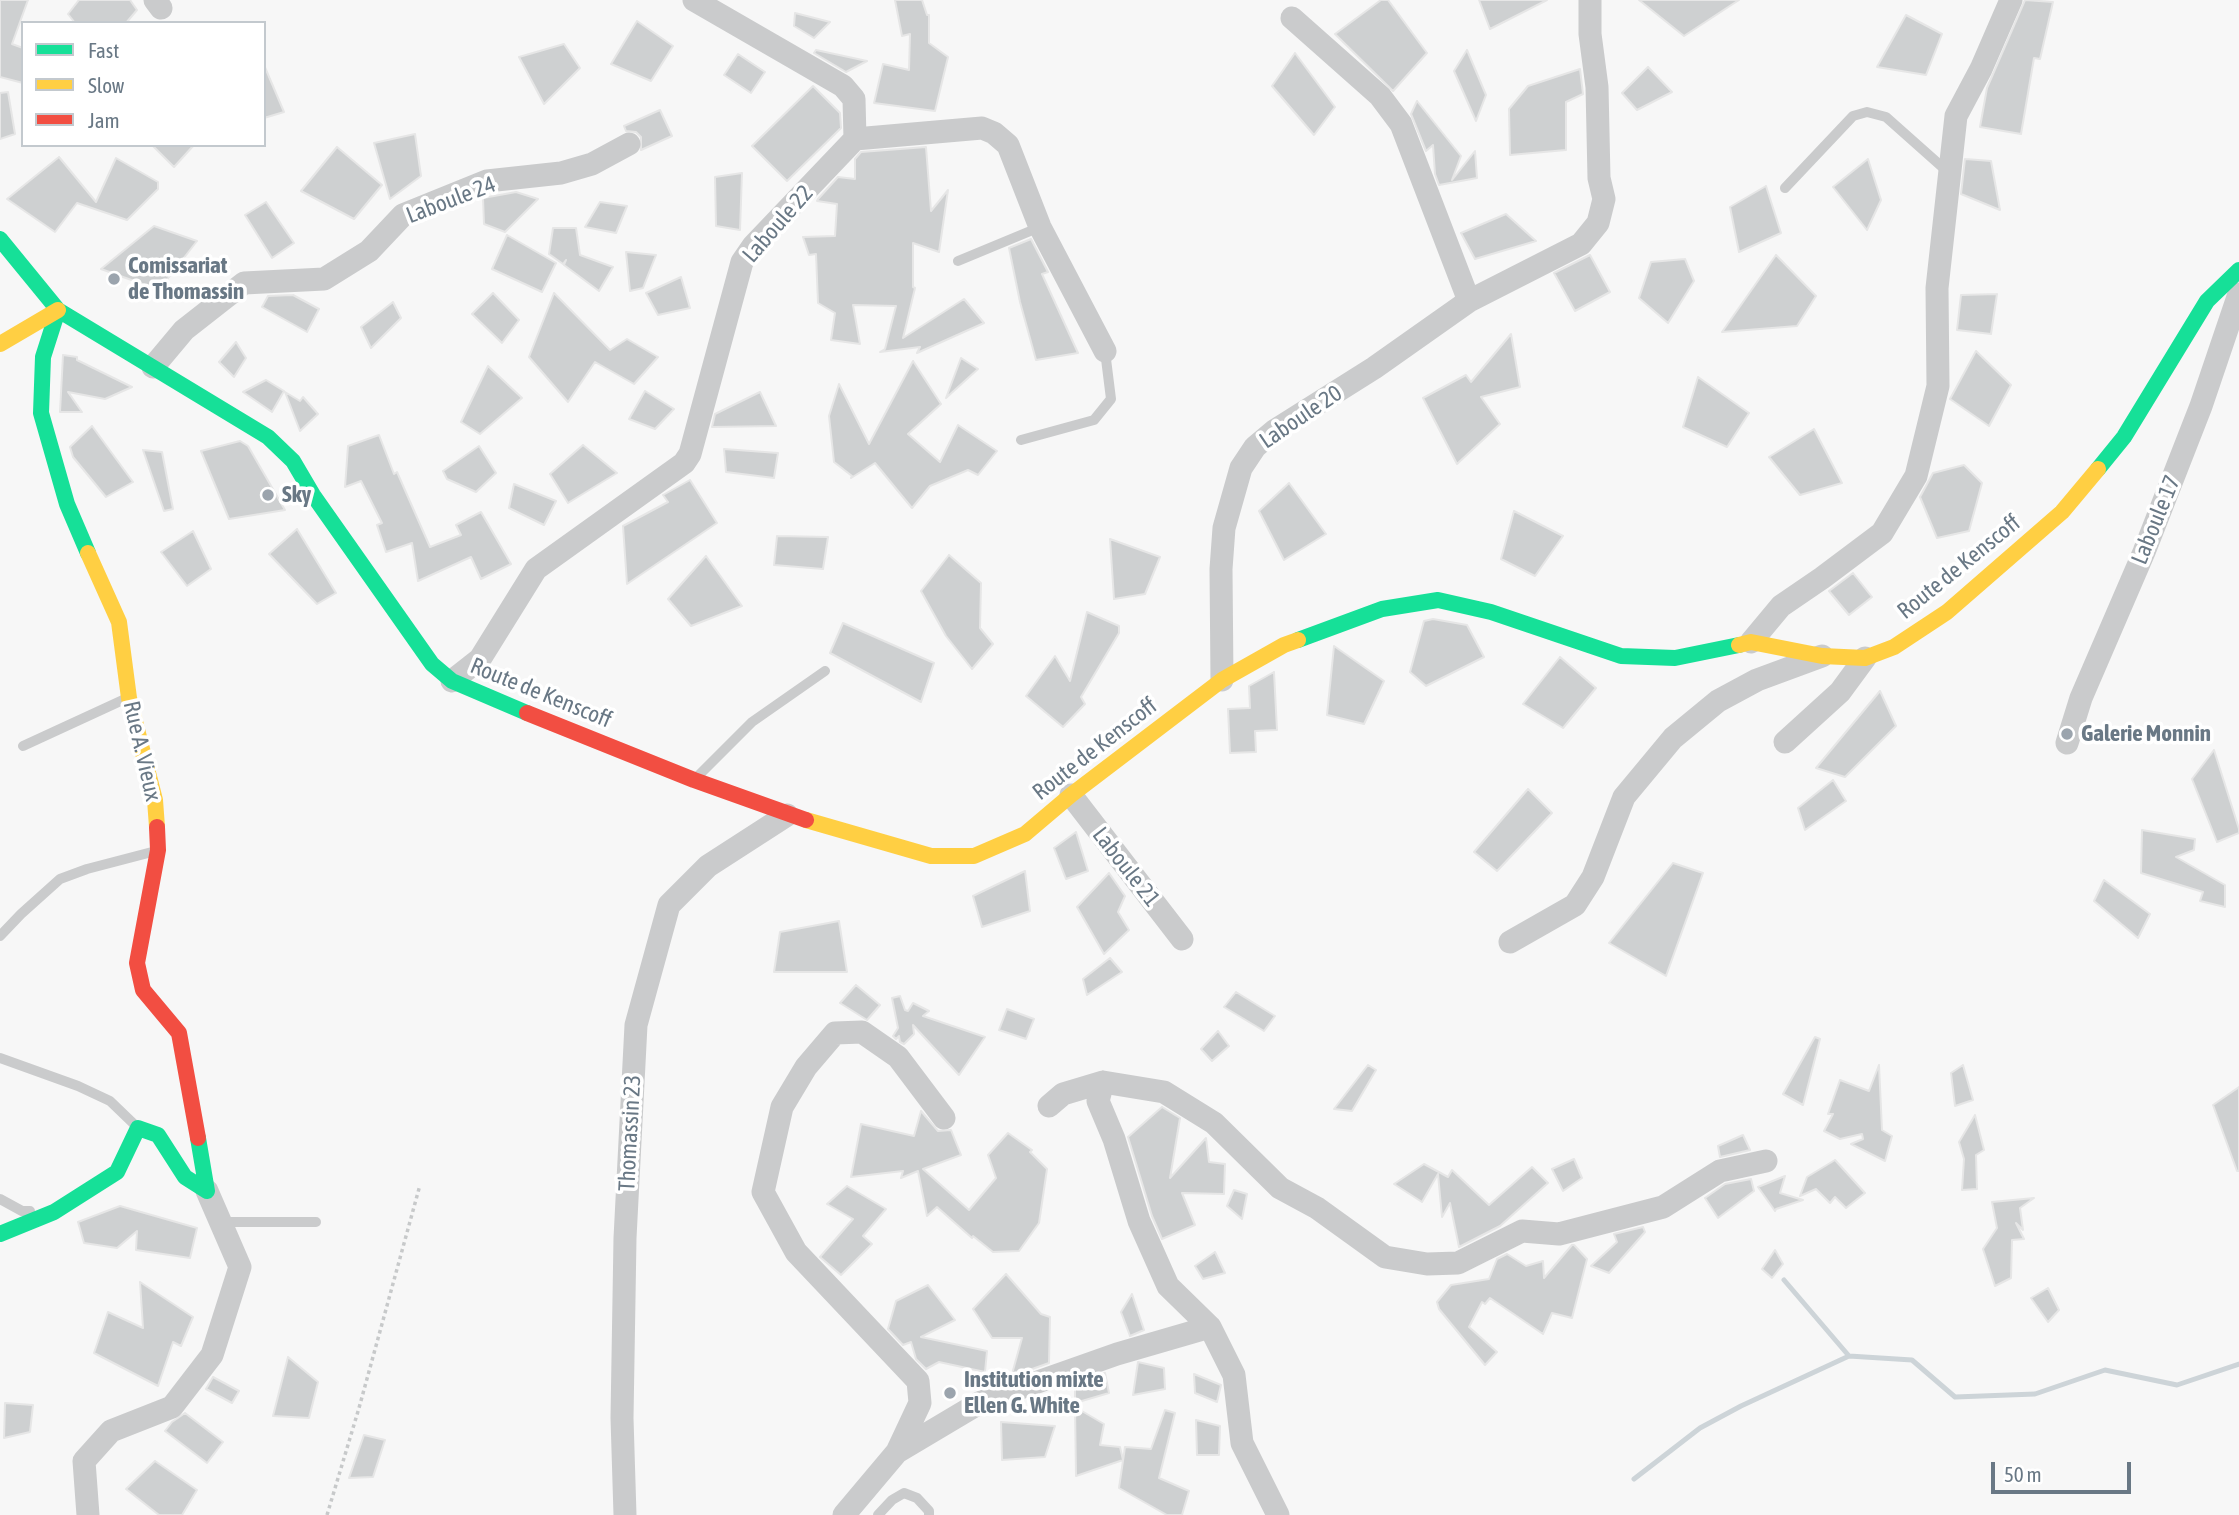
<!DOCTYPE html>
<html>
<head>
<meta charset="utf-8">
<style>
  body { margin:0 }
  #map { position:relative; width:2239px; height:1515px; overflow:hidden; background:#f7f7f7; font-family:"Asap Condensed",sans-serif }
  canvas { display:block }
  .legend { position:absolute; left:21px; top:21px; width:245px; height:126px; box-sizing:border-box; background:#fff; border:2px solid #c3c9ce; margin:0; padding:9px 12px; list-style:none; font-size:21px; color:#697885 }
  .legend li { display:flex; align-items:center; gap:14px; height:35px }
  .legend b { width:35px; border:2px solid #c3c9ce }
  .scale { position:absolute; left:1991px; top:1462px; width:140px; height:32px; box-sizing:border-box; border:4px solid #697885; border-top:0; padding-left:9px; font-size:21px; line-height:24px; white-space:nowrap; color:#697885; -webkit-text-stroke:5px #fff; paint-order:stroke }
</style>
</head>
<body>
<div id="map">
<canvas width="2239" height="1515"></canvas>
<ul class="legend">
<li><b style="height:9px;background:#16e098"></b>Fast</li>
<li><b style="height:9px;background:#ffcf43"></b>Slow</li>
<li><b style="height:9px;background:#f24e42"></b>Jam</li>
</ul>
<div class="scale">50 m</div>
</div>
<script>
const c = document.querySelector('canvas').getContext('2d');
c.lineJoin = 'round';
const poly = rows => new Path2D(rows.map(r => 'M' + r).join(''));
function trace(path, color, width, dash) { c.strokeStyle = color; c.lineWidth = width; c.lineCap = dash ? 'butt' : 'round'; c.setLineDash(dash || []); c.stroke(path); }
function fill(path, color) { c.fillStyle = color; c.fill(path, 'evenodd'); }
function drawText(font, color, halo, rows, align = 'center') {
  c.font = font + ' "Asap Condensed",sans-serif'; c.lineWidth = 7; c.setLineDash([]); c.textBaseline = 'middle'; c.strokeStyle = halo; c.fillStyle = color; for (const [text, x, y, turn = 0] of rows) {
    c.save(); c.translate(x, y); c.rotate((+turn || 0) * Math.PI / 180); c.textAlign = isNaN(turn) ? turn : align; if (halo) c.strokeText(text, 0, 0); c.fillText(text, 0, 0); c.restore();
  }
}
trace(poly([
  [1784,1280,1849,1356,1912,1360,1955,1397,2035,1394,2105,1370,2177,1385,2239,1364],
  [1634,1479,1700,1428,1741,1406,1849,1356]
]), '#cdd4d8', 5);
const building = poly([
  [0,0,28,0,12,44,23,48,23,83,0,77,0,0],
  [79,0,130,0,137,10,126,23,75,23,68,14,79,0],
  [895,0,922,0,927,15,929,15,929,43,948,57,935,111,874,103,883,64,909,70,910,34,902,36,895,0],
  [1381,0,1388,0,1427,53,1393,91,1335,34,1381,0],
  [1479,0,1547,0,1490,29,1479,0],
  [1639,0,1739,0,1684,36,1639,0],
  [2025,0,2053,2,2040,59,2034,58,2021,134,1980,127,1987,88,2025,0],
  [795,13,830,22,814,38,794,26,795,13],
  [1906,15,1942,34,1926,75,1877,67,1906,15],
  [637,21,673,46,651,81,611,64,637,21],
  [564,44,580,68,544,104,519,57,564,44],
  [816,50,867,61,846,72,814,53,816,50],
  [1467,50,1486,95,1476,121,1454,71,1467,50],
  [1295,53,1335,107,1314,135,1272,86,1295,53],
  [738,54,765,72,751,93,724,75,738,54],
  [264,65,284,112,264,118,264,65],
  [1648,67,1672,92,1637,110,1622,93,1648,67],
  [1580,69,1583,94,1566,102,1566,150,1510,155,1509,109,1528,86,1580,69],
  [813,86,840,113,841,128,787,181,752,146,813,86],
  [8,92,15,134,0,139,0,93,8,92],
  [1417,101,1461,156,1452,180,1475,151,1477,178,1439,185,1435,174,1433,145,1426,151,1411,114,1417,101],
  [660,110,672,136,641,150,641,137,636,132,626,131,624,126,660,110],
  [415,134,421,176,390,199,374,143,415,134],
  [152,145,194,145,174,167,152,145],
  [337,147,382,185,354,219,301,191,337,147],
  [926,147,931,211,948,190,939,252,913,243,913,287,915,288,903,338,964,299,984,323,917,353,920,347,880,352,885,349,896,306,853,305,860,344,831,340,835,313,818,303,816,254,809,255,803,237,835,236,837,204,817,201,818,199,838,177,855,179,855,159,861,152,926,147],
  [59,157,96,202,116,158,158,182,158,189,127,220,77,203,55,232,7,199,59,157],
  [1868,159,1881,200,1867,230,1833,187,1868,159],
  [1965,159,1991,161,2000,210,1961,194,1965,159],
  [742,173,740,230,716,226,715,177,742,173],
  [1766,186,1781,233,1739,252,1730,207,1766,186],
  [516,192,538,199,505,232,484,224,483,198,516,192],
  [266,202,294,243,272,258,245,215,266,202],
  [600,202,627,206,616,233,585,227,600,202],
  [1506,214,1536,241,1475,259,1461,233,1506,214],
  [154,226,197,241,159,290,101,269,154,226],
  [553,228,576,228,580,255,613,267,599,291,564,265,566,260,563,264,549,254,553,228],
  [507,235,556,263,542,292,492,269,507,235],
  [1031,239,1048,272,1042,274,1078,353,1036,360,1020,302,1009,248,1031,239],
  [626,252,656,255,643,288,630,291,626,252],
  [1590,255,1610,292,1575,311,1554,273,1590,255],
  [1776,255,1816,296,1797,326,1722,332,1776,255],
  [1685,259,1694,281,1668,323,1639,298,1651,262,1685,259],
  [681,277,690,308,658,315,646,293,681,277],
  [493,293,519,320,502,343,472,314,493,293],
  [554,293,610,350,627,339,658,357,634,384,595,362,568,402,529,357,554,293],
  [1997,294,1991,334,1957,330,1961,295,1997,294],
  [293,295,319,309,307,332,262,307,268,296,293,295],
  [393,302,401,318,371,348,361,327,393,302],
  [1511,334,1520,387,1481,397,1500,424,1457,464,1423,398,1466,375,1471,382,1511,334],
  [236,342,246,358,234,377,219,362,236,342],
  [1976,351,2011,385,1989,426,1950,399,1976,351],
  [63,355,77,357,77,360,132,387,105,399,68,392,82,412,60,412,63,355],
  [961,358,978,369,946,398,961,358],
  [913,361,941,404,908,434,940,462,958,425,997,451,978,475,968,470,930,486,912,508,875,463,851,478,852,476,834,462,829,416,839,384,869,444,913,361],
  [488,366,522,398,480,434,461,422,488,366],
  [1698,377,1749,413,1727,447,1683,427,1698,377],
  [266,380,284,391,272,412,243,392,266,380],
  [645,391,674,409,655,429,629,419,645,391],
  [285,392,300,401,303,397,318,414,300,431,285,392],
  [760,392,776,426,712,427,715,414,760,392],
  [92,426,133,482,106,497,73,457,70,447,92,426],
  [1814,429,1842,483,1800,495,1769,457,1814,429],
  [379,435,394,474,397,472,430,547,461,535,456,525,481,512,511,564,481,579,471,557,418,581,412,543,386,552,377,525,382,523,361,481,345,487,348,446,379,435],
  [240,441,248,446,285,510,229,519,201,451,240,441],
  [583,445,617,473,568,503,550,474,583,445],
  [479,446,496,473,476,492,447,479,443,471,479,446],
  [724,449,778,453,774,478,726,472,724,449],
  [143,450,162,452,173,509,164,511,143,450],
  [1964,465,1982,483,1969,531,1937,538,1920,497,1933,473,1964,465],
  [690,480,717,523,627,584,623,526,668,502,663,495,690,480],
  [1289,483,1326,534,1284,560,1259,511,1289,483],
  [514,484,556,501,544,525,509,508,514,484],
  [1514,511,1563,536,1535,576,1501,559,1514,511],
  [297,529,336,593,317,604,269,554,297,529],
  [193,531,211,569,187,586,161,552,193,531],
  [777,536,828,537,823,569,774,565,777,536],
  [1110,539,1160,557,1145,594,1114,599,1110,539],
  [949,555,981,583,980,628,993,644,972,669,946,636,921,591,949,555],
  [706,556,742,606,691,626,668,599,706,556],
  [1853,573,1872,597,1849,615,1829,591,1853,573],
  [1087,612,1119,626,1119,633,1081,697,1085,704,1063,727,1026,696,1055,656,1070,681,1087,612],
  [1433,619,1467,625,1484,657,1426,686,1410,672,1424,621,1433,619],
  [843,623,934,663,921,702,830,653,843,623],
  [1334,646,1384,681,1364,724,1327,715,1334,646],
  [1560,657,1596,688,1563,728,1523,704,1560,657],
  [1274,672,1277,730,1255,731,1256,752,1230,753,1228,709,1250,708,1249,686,1274,672],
  [1880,691,1896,726,1845,777,1816,768,1880,691],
  [2214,750,2239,829,2239,833,2217,842,2192,779,2214,750],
  [1833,780,1846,801,1805,830,1798,808,1833,780],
  [1528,789,1552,813,1497,871,1474,852,1528,789],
  [2142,830,2195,839,2194,850,2176,857,2225,885,2225,907,2200,901,2203,892,2141,873,2142,830],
  [1076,832,1088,871,1066,879,1054,848,1076,832],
  [1673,863,1703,873,1666,976,1609,943,1673,863],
  [1025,871,1030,911,982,927,973,896,1025,871],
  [1109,873,1125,896,1118,912,1129,930,1104,954,1077,907,1109,873],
  [2104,880,2150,914,2138,938,2094,901,2104,880],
  [839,921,847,972,774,972,780,932,839,921],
  [1110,958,1122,972,1087,995,1083,979,1110,958],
  [856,985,880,1005,867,1020,840,1003,856,985],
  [1236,992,1275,1016,1264,1031,1224,1007,1236,992],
  [900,996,905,1010,908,1011,913,1003,929,1011,923,1016,985,1037,959,1075,913,1025,914,1034,904,1044,900,1042,899,1036,896,1039,893,1036,898,1028,892,998,900,996],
  [1007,1009,1034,1019,1026,1039,999,1030,1007,1009],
  [1218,1031,1229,1046,1212,1061,1201,1049,1218,1031],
  [1815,1037,1820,1039,1803,1105,1783,1094,1815,1037],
  [1368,1065,1376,1070,1352,1111,1334,1109,1368,1065],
  [1879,1065,1882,1130,1892,1136,1885,1161,1851,1144,1863,1139,1862,1134,1840,1139,1824,1131,1833,1114,1828,1114,1840,1080,1869,1091,1879,1065],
  [1963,1065,1973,1100,1955,1106,1951,1073,1963,1065],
  [2239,1087,2239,1171,2237,1171,2213,1105,2239,1087],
  [1162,1107,1180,1118,1170,1178,1206,1138,1209,1162,1225,1164,1224,1194,1182,1193,1195,1225,1162,1239,1152,1216,1128,1137,1162,1107],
  [921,1111,938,1131,951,1130,961,1155,923,1169,969,1210,996,1178,988,1155,1008,1133,1032,1150,1030,1152,1047,1169,1039,1223,1019,1251,993,1252,973,1236,972,1238,937,1207,927,1216,918,1171,901,1178,903,1171,851,1177,861,1124,914,1136,921,1111],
  [1975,1115,1984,1150,1976,1155,1977,1189,1962,1190,1964,1159,1959,1142,1975,1115],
  [1743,1135,1750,1150,1720,1157,1718,1146,1743,1135],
  [1574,1159,1582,1178,1563,1191,1552,1169,1574,1159],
  [1835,1160,1865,1193,1846,1208,1835,1197,1830,1203,1816,1189,1800,1196,1807,1177,1835,1160],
  [1424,1164,1448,1177,1452,1170,1489,1205,1532,1167,1548,1183,1500,1226,1459,1247,1450,1203,1442,1217,1438,1174,1422,1202,1394,1184,1424,1164],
  [1785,1176,1780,1193,1803,1200,1776,1209,1775,1211,1758,1187,1785,1176],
  [1751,1179,1754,1191,1718,1218,1705,1198,1725,1184,1751,1179],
  [847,1186,886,1209,863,1236,872,1244,841,1275,820,1257,853,1219,827,1204,847,1186],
  [1234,1190,1247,1194,1242,1219,1227,1206,1234,1190],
  [2034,1198,2020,1208,2023,1230,2016,1223,2024,1239,2012,1240,2011,1278,1995,1286,1983,1249,1997,1228,1992,1202,2034,1198],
  [120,1206,197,1228,190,1258,136,1250,137,1231,117,1248,84,1243,78,1222,120,1206],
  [1643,1227,1645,1232,1609,1273,1591,1266,1617,1242,1614,1234,1643,1227],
  [1572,1245,1574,1245,1587,1259,1572,1318,1552,1313,1543,1334,1490,1298,1485,1304,1482,1302,1469,1327,1497,1352,1485,1365,1439,1309,1437,1302,1451,1285,1489,1279,1497,1259,1507,1254,1526,1266,1543,1261,1544,1278,1572,1245],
  [1775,1250,1783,1264,1772,1278,1762,1269,1775,1250],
  [1215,1252,1225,1273,1203,1279,1195,1266,1215,1252],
  [1006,1274,1041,1314,1050,1317,1049,1363,1018,1374,1012,1374,1022,1338,992,1338,973,1309,1006,1274],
  [140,1282,193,1317,181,1346,173,1342,158,1386,94,1353,108,1312,143,1328,140,1282],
  [928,1285,955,1320,921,1337,987,1351,985,1372,939,1362,926,1369,916,1359,911,1342,903,1345,888,1329,896,1301,928,1285],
  [2048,1288,2059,1310,2048,1322,2031,1298,2048,1288],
  [1132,1294,1144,1330,1130,1336,1121,1312,1132,1294],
  [288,1357,318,1382,309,1418,273,1416,288,1357],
  [1138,1362,1164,1368,1165,1389,1133,1395,1138,1362],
  [1105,1373,1109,1393,1075,1403,1075,1384,1105,1373],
  [1194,1374,1221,1385,1217,1402,1195,1393,1194,1374],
  [213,1377,239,1391,232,1403,206,1389,213,1377],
  [5,1403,33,1405,30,1432,4,1438,5,1403],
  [1075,1407,1104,1424,1100,1445,1120,1447,1123,1460,1076,1476,1075,1407],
  [1165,1410,1175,1413,1159,1478,1189,1491,1182,1515,1167,1515,1119,1488,1125,1447,1151,1449,1165,1410],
  [185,1413,223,1442,207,1463,165,1431,172,1422,185,1413],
  [1196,1420,1220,1426,1219,1455,1197,1455,1196,1420],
  [1001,1422,1055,1426,1045,1457,1002,1460,1001,1422],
  [364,1435,385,1440,373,1477,349,1478,364,1435],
  [155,1461,197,1490,182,1515,159,1515,126,1489,155,1461]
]);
fill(building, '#ced0d1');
trace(building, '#e6e6e6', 2);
trace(poly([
  [327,1515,359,1408,420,1185]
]), '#c7c9ca', 3.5, [3.5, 3.5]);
trace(poly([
  [1785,188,1853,116,1867,112,1886,117,1949,173],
  [958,261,1040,227],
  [1021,440,1094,420,1111,399,1105,351],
  [23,746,125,699],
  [698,776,752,722,825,671],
  [0,936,21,914,60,879,87,869,152,852],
  [0,1058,78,1086,110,1101,136,1126],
  [0,1199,22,1211,30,1211],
  [221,1222,316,1222],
  [878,1515,892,1500,904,1493,917,1498,929,1511,929,1515]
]), '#cacbcc', 10);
trace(poly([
  [155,0,161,8],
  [694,0,843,86,854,99,855,139],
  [1292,18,1380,96,1401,124,1469,301],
  [153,367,184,330,244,283,324,279,369,251,403,215,487,181,561,173,592,164,629,144],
  [1751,642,1781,606,1822,578,1882,533,1916,476,1938,386,1937,288,1956,116,1981,69,2011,0],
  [1222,680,1221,569,1224,528,1241,468,1255,447,1274,431,1374,368,1469,301,1581,244,1598,223,1604,199,1599,178,1597,87,1590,34,1590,0],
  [452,681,480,659,536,569,684,463,690,454,742,262,753,246,855,139,982,128,994,133,1008,145,1040,227,1105,351],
  [1785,742,1840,692,1865,658],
  [2067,743,2081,698,2144,552,2201,406,2239,294],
  [1071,795,1182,939],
  [1510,942,1575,905,1593,877,1624,797,1673,738,1718,701,1757,680,1822,656],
  [1103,1082,1098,1101,1114,1139,1139,1221,1168,1286,1210,1327],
  [1049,1106,1063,1094,1103,1082,1164,1092,1214,1123,1280,1188,1317,1208,1385,1257,1427,1264,1458,1263,1522,1231,1559,1234,1663,1207,1720,1171,1766,1161],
  [897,1452,920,1403,918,1381,796,1252,763,1192,782,1107,806,1067,835,1033,862,1032,898,1057,944,1118],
  [88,1515,84,1461,111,1431,172,1407,212,1355,240,1267,207,1191],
  [625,1515,622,1418,625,1238,636,1025,669,905,708,866,787,815],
  [844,1515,897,1452,981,1402,1117,1354,1210,1327,1234,1375,1242,1443,1278,1515]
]), '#cacbcc', 23);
trace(poly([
  [0,239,58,310,268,437,293,461,313,495,432,664,452,681,527,713],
  [58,310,43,357,41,413,67,504,88,553],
  [2098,469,2124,437,2207,301,2239,270],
  [1298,640,1382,609,1438,600,1491,612,1621,656,1675,658,1739,645],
  [0,1234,54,1212,117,1172,138,1128,158,1135,185,1177,207,1191,198,1138]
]), '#16e098', 16);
trace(poly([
  [0,344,58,310],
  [88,553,119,622,129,698,155,800,157,827],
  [1739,645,1751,642,1822,656,1865,658,1894,647,1947,612,2062,512,2098,469],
  [806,820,931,856,974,856,1025,834,1071,795,1222,680,1284,645,1298,640]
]), '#ffcf43', 16);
trace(poly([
  [527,713,694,780,806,820],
  [157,827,158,850,137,963,143,990,179,1033,198,1138]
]), '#f24e42', 16);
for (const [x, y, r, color] of [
  [114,279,7,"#9ba4ad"],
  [268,495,7,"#9ba4ad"],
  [2067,734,7,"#9ba4ad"],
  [950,1393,7,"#9ba4ad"]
]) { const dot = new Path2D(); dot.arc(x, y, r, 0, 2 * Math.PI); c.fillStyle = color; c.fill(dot); trace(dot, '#fff', 2.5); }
drawText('23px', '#697885', '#fff', [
  ["Laboule 24",451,200,-21],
  ["Laboule 22",778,224,-49],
  ["Laboule 20",1301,417,-34],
  ["Laboule 17",2156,520,-68],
  ["Route de Kenscoff",1959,567,-39],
  ["Route de Kenscoff",541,693,22],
  ["Route de Kenscoff",1095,749,-38],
  ["Rue A. Vieux",142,751,77],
  ["Laboule 21",1126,867,52],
  ["Thomassin 23",630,1133,-87]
]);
drawText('bold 23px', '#697885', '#fff', [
  ["Comissariat",128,266],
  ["de Thomassin",128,292],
  ["Sky",282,495],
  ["Galerie Monnin",2081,734],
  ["Institution mixte",964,1380],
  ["Ellen G. White",964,1406]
], 'left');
</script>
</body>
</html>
